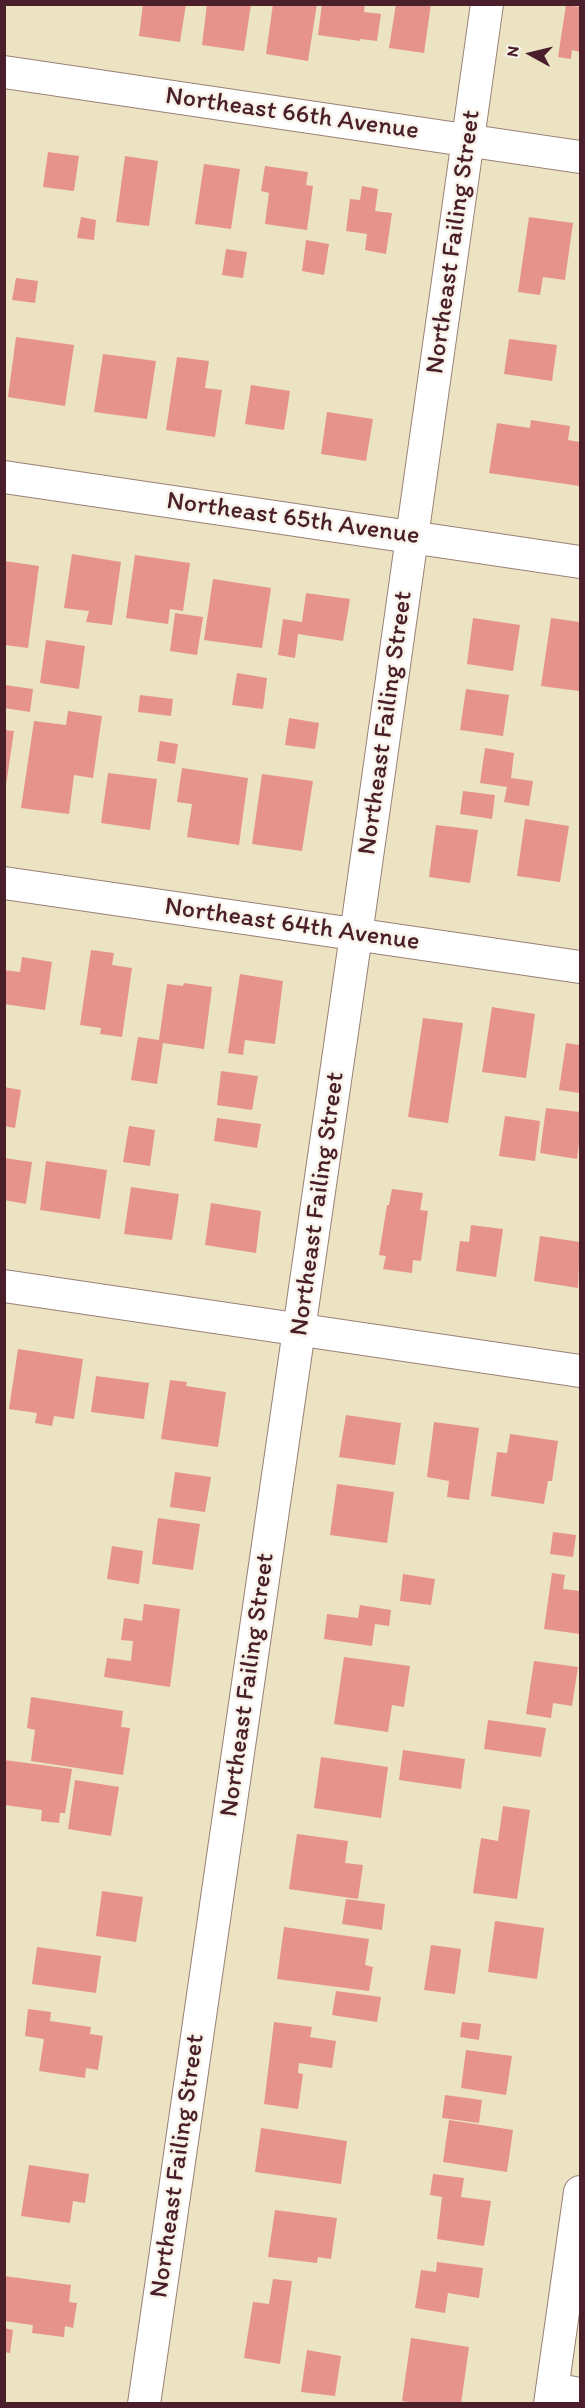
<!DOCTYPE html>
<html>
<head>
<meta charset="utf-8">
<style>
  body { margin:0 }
  #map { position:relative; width:585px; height:2408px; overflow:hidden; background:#ebe3c2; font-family:Itim,sans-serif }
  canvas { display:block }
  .frame { position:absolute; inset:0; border:6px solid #4a1f2b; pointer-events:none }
  .north { position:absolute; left:501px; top:24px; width:60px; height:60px; -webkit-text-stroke:4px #f7f3e8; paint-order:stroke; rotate:278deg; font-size:16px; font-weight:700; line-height:24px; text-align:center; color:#4a1f2b }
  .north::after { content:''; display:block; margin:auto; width:21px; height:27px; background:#4a1f2b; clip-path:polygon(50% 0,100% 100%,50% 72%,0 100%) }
</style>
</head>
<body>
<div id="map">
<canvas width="585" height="2408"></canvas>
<div class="frame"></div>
<div class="north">N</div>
</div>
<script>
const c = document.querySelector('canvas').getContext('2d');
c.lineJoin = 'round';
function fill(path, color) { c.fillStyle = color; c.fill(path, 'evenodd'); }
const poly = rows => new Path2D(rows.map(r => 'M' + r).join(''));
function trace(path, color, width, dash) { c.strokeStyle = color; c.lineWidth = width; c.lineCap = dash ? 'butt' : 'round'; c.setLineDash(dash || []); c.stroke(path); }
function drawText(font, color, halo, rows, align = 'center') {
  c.font = font + ' Itim,sans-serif'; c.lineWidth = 5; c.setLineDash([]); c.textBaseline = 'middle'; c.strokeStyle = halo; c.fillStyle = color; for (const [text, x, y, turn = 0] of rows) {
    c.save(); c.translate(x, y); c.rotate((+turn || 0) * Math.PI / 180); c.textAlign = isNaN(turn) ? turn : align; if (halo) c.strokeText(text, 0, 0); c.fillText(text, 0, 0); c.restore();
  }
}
fill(poly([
  [143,4,186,4,180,42,139,36],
  [207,4,251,4,244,51,202,45],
  [273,4,317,4,308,61,266,54],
  [322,4,365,4,364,12,381,14,377,41,360,39,360,41,318,35],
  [396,4,431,4,424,53,389,48],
  [566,5,580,7,580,52,572,50,571,59,558,57],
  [48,152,79,156,74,191,43,187],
  [125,156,158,161,149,226,116,222],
  [204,164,240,169,231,229,195,224],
  [265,166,308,172,306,185,313,186,307,230,265,224,269,193,261,191],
  [362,186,378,189,375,211,392,213,386,254,365,250,367,234,346,231,350,199,360,200],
  [81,217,96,220,94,240,77,238],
  [529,217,573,223,565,280,543,277,540,295,518,292],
  [306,240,329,244,324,275,302,271],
  [226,249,247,252,243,278,222,275],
  [16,278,38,281,35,303,12,300],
  [16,337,74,345,65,406,8,397],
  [509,339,557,345,552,381,504,374],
  [103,354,156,361,147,419,94,412],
  [177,357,209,361,205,388,222,390,215,437,166,430],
  [251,385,290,391,284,430,245,424],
  [327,412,373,419,366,461,321,454],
  [531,420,570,426,568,440,580,442,580,486,489,473,497,423,530,428],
  [72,554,121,562,112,625,86,622,89,611,64,608],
  [135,555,190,563,183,611,170,609,168,624,126,618],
  [4,561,39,566,28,648,4,645],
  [213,579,271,588,262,648,204,640],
  [306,593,350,599,343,641,298,634,295,658,278,655,283,619,302,622],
  [175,613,203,617,197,655,170,651],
  [473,618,520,625,513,671,467,664],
  [551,618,580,622,579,691,541,686],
  [46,640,85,646,79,689,40,683],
  [237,673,267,678,263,709,232,705],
  [4,685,33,689,30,712,4,708],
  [466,689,509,695,503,736,460,730],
  [140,695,173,699,171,716,138,712],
  [68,711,102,716,93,778,74,775,69,814,21,808,34,721,66,725],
  [289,718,319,723,315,749,285,745],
  [4,730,14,731,6,785,4,785],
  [160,741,178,744,175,764,157,761],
  [485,748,514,753,511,778,533,781,529,806,504,802,507,787,480,783],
  [182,768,248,778,239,845,187,837,192,804,177,802],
  [108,773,157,779,150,830,101,823],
  [262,774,313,781,302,851,252,844],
  [463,791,495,795,492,819,460,814],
  [525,819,569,826,560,882,517,876],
  [436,825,478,830,470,883,429,877],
  [91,950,114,953,112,965,132,968,122,1037,100,1034,101,1028,80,1025],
  [22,957,52,962,45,1010,4,1004,4,970,20,972],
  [240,974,283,981,275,1044,245,1040,243,1055,228,1053],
  [184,983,212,987,204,1049,163,1043,157,1084,131,1080,138,1037,159,1040,167,984,183,986],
  [492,1007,535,1014,526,1078,482,1072],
  [423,1018,463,1023,448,1123,408,1117],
  [566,1043,580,1045,580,1093,559,1090],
  [221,1071,258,1076,252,1110,217,1105],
  [4,1087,21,1090,15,1128,4,1126],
  [546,1108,580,1112,580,1135,577,1159,540,1153],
  [505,1116,540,1121,535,1161,499,1156],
  [217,1118,261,1124,257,1148,214,1141],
  [129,1126,155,1130,150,1166,123,1162],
  [4,1158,32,1162,26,1204,4,1200],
  [46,1161,107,1170,100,1219,40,1210],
  [131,1187,179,1194,172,1240,124,1234],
  [392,1189,423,1193,420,1210,428,1211,421,1261,413,1260,412,1273,383,1269,386,1256,379,1255,387,1205,389,1205],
  [211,1203,261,1211,256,1253,205,1245],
  [471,1225,503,1229,496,1277,456,1271,460,1241,469,1242],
  [540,1236,580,1242,578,1288,534,1281],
  [18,1349,83,1359,74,1419,54,1416,52,1426,35,1423,37,1413,9,1409],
  [96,1376,149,1383,144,1419,91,1412],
  [170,1380,187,1382,186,1386,226,1392,218,1447,161,1439],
  [346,1415,401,1423,395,1465,339,1457],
  [434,1422,479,1428,469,1500,447,1497,449,1481,427,1477],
  [510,1434,558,1441,552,1481,548,1481,544,1504,491,1496,497,1452,507,1453],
  [175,1472,211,1477,205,1512,170,1507],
  [337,1484,394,1492,387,1543,330,1535],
  [158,1518,200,1524,193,1570,152,1564],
  [553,1532,576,1535,573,1557,550,1554],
  [112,1546,143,1551,139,1584,107,1579],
  [552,1573,565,1575,563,1589,580,1591,580,1634,544,1629],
  [403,1574,435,1579,431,1605,400,1601],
  [144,1604,180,1609,170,1687,104,1677,107,1658,131,1661,133,1641,121,1640,124,1618,142,1621],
  [360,1605,391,1610,389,1626,375,1624,372,1646,324,1639,327,1614,358,1618],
  [344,1657,410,1666,404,1707,392,1705,388,1732,334,1724],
  [534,1661,578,1667,572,1706,553,1703,551,1718,526,1714],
  [31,1697,123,1711,121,1727,130,1728,123,1775,31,1761,35,1730,27,1728],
  [488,1720,546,1728,541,1757,484,1749],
  [403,1750,465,1759,461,1789,399,1780],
  [321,1757,388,1767,381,1818,314,1808],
  [4,1760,72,1769,65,1813,60,1813,59,1823,41,1821,42,1810,4,1805],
  [75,1780,119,1787,111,1836,68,1829],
  [503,1806,530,1810,517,1899,473,1893,481,1838,498,1841],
  [297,1834,348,1841,345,1863,363,1865,358,1899,289,1889],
  [102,1891,143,1897,136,1942,96,1936],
  [346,1899,385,1904,382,1930,342,1924],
  [495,1921,544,1928,537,1979,488,1972],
  [284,1927,369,1939,365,1965,373,1967,369,1991,277,1979],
  [431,1945,461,1949,455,1994,424,1990],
  [37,1947,101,1956,96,1993,32,1984],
  [336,1991,381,1997,377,2022,332,2015],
  [28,2009,51,2012,50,2021,91,2027,90,2034,103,2036,98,2070,86,2068,85,2078,39,2071,44,2039,25,2036],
  [274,2022,312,2027,310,2037,336,2041,332,2068,299,2063,298,2073,303,2074,298,2109,264,2104],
  [462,2022,481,2024,479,2040,460,2037],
  [466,2050,512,2056,506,2095,461,2088],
  [445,2095,482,2100,479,2123,442,2118],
  [449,2120,513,2130,507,2172,443,2162],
  [261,2128,347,2141,341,2184,255,2172],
  [29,2165,89,2174,85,2203,73,2201,70,2223,21,2216],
  [433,2174,464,2178,461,2197,491,2201,484,2246,437,2239,442,2197,430,2195],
  [275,2210,337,2218,331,2259,318,2257,317,2263,268,2257],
  [437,2262,483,2268,479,2298,448,2293,445,2313,415,2308,421,2270,436,2272],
  [4,2276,71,2285,69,2302,77,2303,73,2328,65,2326,64,2337,32,2333,33,2325,4,2321],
  [273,2279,292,2281,280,2364,244,2358,253,2302,269,2304],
  [4,2328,13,2330,10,2353,4,2352],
  [411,2338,469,2347,461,2404,422,2404,402,2401],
  [307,2350,341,2356,335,2396,301,2392]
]), '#e7938d');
const street = poly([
  [4,72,580,157],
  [4,477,580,562],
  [4,883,580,967],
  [4,1286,580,1371],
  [552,2389,580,2394],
  [144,2404,356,935,487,4],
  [550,2404,580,2192]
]);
trace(street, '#9a8176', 34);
trace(street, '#fff', 32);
drawText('26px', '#4a1f2b', '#f7f3e8', [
  ["Northeast 66th Avenue",292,114,8],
  ["Northeast Failing Street",454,242,-82],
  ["Northeast 65th Avenue",293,519,8],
  ["Northeast Failing Street",386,723,-82],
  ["Northeast 64th Avenue",292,925,8],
  ["Northeast Failing Street",318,1204,-82],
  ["Northeast Failing Street",248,1685,-82],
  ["Northeast Failing Street",178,2166,-82]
]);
</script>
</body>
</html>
